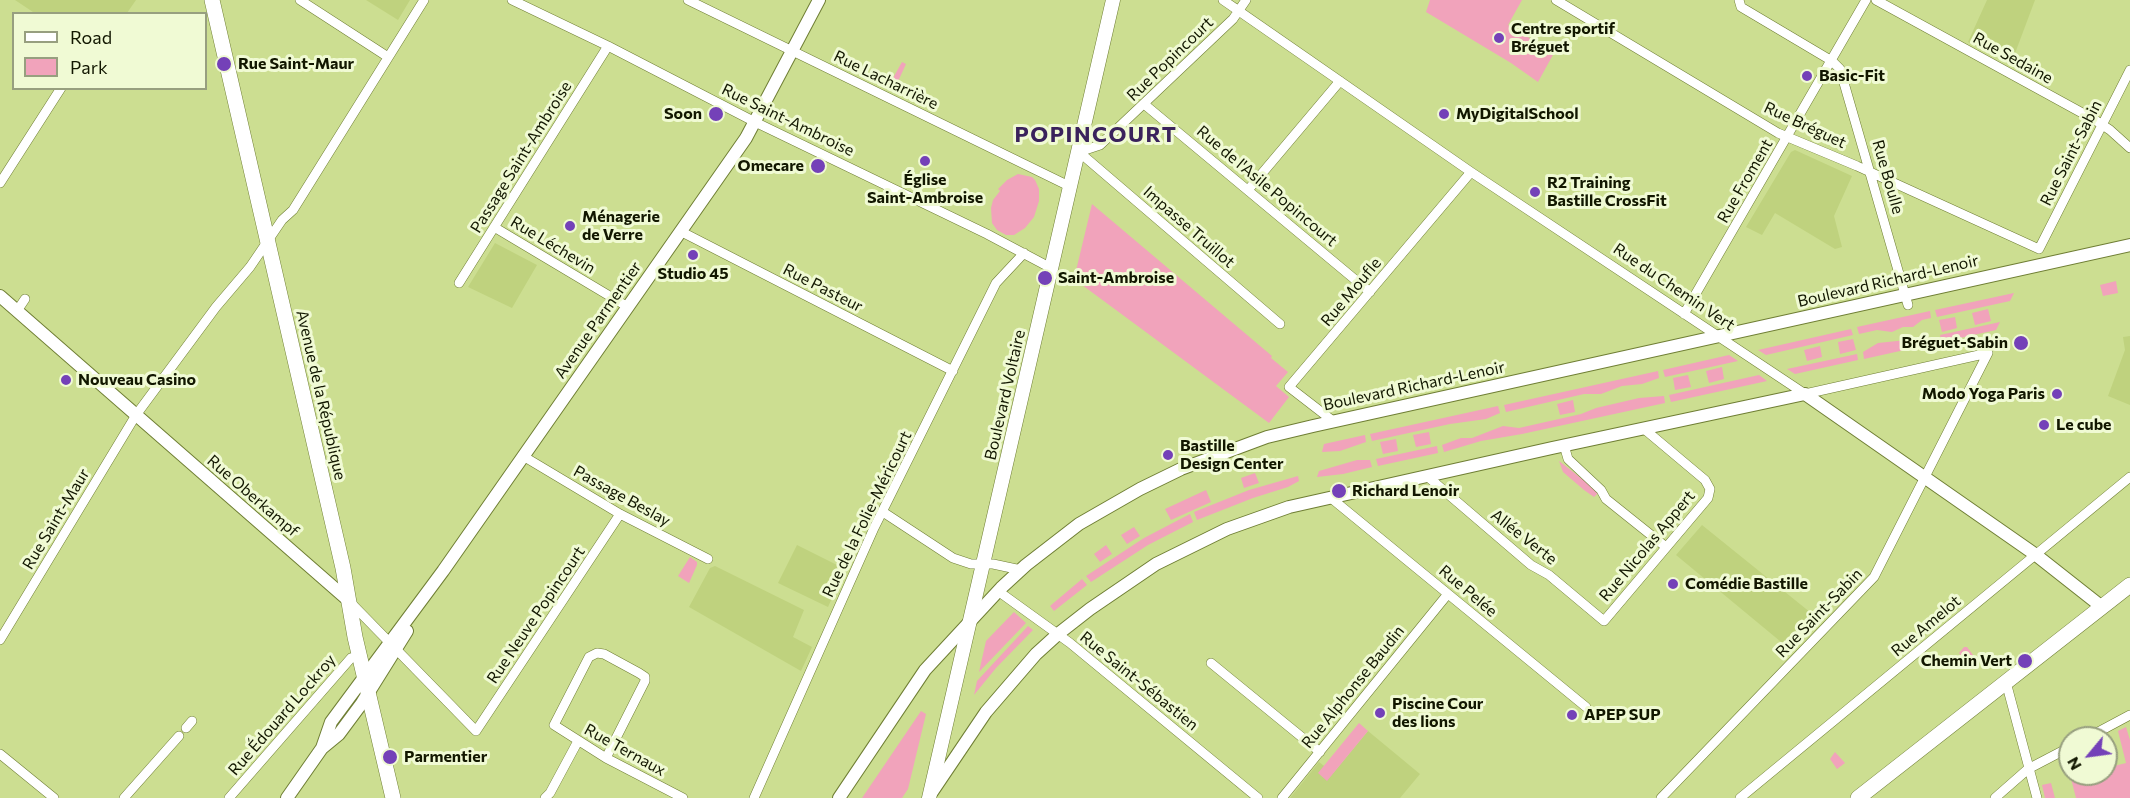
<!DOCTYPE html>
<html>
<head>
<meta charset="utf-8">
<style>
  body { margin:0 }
  #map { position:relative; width:2130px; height:798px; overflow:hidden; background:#ccde91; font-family:Commissioner,sans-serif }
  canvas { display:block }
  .legend { position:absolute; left:12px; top:12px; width:195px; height:78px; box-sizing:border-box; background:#f0fad4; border:2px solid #979f7f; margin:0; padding:8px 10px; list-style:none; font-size:18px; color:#121700 }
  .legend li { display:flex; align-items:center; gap:12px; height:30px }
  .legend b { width:30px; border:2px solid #979f7f }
  .north { position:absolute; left:2058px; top:726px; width:60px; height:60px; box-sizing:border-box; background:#f0fad4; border:2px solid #979f7f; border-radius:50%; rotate:241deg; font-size:16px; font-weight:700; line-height:24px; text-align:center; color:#121700 }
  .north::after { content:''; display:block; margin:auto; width:21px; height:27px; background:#7441b8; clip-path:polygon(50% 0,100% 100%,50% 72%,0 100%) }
</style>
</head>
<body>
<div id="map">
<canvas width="2130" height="798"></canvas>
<ul class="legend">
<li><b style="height:8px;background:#fff"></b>Road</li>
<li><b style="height:16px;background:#f1a3bb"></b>Park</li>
</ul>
<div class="north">N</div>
</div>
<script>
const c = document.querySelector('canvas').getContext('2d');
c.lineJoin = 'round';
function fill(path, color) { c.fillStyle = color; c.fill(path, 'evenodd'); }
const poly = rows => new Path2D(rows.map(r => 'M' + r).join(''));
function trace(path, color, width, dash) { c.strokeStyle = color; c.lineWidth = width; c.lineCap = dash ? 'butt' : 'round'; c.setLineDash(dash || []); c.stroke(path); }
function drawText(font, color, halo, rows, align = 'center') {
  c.font = font + ' Commissioner,sans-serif'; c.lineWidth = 6; c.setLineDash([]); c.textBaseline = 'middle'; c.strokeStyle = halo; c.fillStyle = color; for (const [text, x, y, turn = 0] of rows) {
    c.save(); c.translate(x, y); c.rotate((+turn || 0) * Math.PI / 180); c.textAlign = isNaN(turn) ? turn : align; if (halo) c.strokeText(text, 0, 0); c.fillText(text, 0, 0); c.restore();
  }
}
fill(poly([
  [15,0,136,0,127,13,36,14],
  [366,0,410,0,398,20],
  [1987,0,2035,0,2011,64,1968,42],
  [1795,150,1852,176,1834,216,1842,247,1835,249,1775,213,1762,235,1746,227,1791,152],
  [495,243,537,265,512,308,468,287],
  [2130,336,2130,405,2108,396,2125,350,2123,337],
  [1702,525,1821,621,1792,651,1676,555],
  [797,545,845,569,828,607,778,583],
  [715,566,804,610,793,637,812,647,801,671,689,607,710,568],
  [1368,731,1420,774,1400,798,1290,798,1319,762,1333,773]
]), '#bfd27e');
fill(poly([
  [1430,0,1522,0,1508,25,1554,53,1538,82,1511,63,1426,12],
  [902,62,906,64,894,90,888,87],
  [1018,174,1032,177,1035,180,1039,189,1039,201,1034,217,1025,228,1014,235,1006,235,997,230,992,223,991,208,993,200,1000,191,998,189,1007,180],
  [1092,204,1272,356,1271,358,1288,372,1276,386,1289,397,1269,423,1074,279],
  [2116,281,2118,293,2103,296,2100,285],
  [2014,293,2010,301,1937,317,1935,310],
  [1988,309,1991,321,1975,325,1972,313],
  [1930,311,1931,318,1922,320,1913,327,1903,327,1892,332,1877,330,1859,334,1857,327],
  [1955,317,1957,328,1942,332,1939,320],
  [2000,322,1996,330,1942,342,1940,335],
  [1851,329,1853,335,1766,355,1758,350],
  [1935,337,1936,343,1864,359,1863,352,1878,343],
  [1853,339,1856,350,1840,354,1838,342],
  [1820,346,1822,357,1807,361,1804,350],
  [1857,354,1858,360,1795,374,1787,369],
  [1729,355,1738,361,1665,377,1663,370],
  [1722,367,1724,379,1709,383,1706,371],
  [1658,371,1659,378,1642,384,1622,386,1601,394,1584,394,1506,412,1504,405],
  [1688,375,1691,387,1675,390,1673,378],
  [1759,375,1767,381,1671,402,1669,395],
  [1664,396,1665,403,1522,434,1481,441,1444,452,1442,445,1461,438,1472,438,1503,426,1519,428,1581,414,1596,408,1639,398],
  [1573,400,1575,412,1560,415,1557,404],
  [1498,406,1500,413,1486,419,1450,424,1372,441,1370,434],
  [1429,432,1431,444,1416,447,1413,435],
  [1365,435,1366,442,1340,451,1322,452,1324,444],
  [1396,439,1398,451,1383,454,1380,442],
  [1437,446,1438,453,1378,466,1376,459],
  [1357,460,1370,460,1372,467,1343,474,1317,477,1319,471],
  [1559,461,1599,492,1594,497,1584,490,1563,472],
  [1255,473,1259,483,1244,488,1241,478],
  [1298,476,1299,481,1288,487,1253,498,1197,520,1194,512,1249,490],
  [1206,490,1211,502,1171,520,1165,509],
  [1190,514,1193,522,1148,545,1091,582,1086,576,1144,538],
  [1134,527,1140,536,1127,544,1121,535],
  [1106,545,1112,554,1100,562,1094,554],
  [690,557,697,562,697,565,689,583,678,576],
  [1082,579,1087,585,1054,611,1050,606],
  [1014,612,1026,623,979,672,986,641],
  [1028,626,1033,630,996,668,974,695,977,681],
  [1964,647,1967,647,1979,663,1971,669,1959,653],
  [921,711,926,714,908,789,902,798,862,798],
  [1359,723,1368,731,1327,781,1318,773],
  [2126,727,2130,740,2130,798,2076,798,2066,759,2070,757,2070,774,2106,774,2106,768,2126,763,2118,731],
  [1835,752,1845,763,1837,769,1830,759],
  [2051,783,2055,798,2045,798,2042,785]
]), '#f1a3bb');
const minor = poly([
  [300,0,388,57],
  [512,0,608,46,755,122,987,234,1051,268],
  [688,0,1071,187],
  [1223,0,1471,172,1805,394,1988,353],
  [1556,0,1778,133,1857,166,2039,249],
  [1739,0,1741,7,1832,61,1840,69,1908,305],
  [1876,0,2095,120,2110,130,2130,148],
  [1144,104,1370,292],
  [1079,152,1280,324],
  [1079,152,1100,145,1233,19,1246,0],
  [0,183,61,88],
  [1248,190,1340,81],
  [494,227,628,307],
  [680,231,953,371],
  [2039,249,2130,70],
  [459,283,608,46],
  [17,311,25,299],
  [1684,314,1866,0],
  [1333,421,1289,387,1471,172],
  [1564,445,1568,459,1601,490,1606,499,1666,547],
  [523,456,620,514,708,559],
  [1427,476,1531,565,1549,575,1604,621,1708,498,1710,489,1705,480,1643,428],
  [1331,498,1586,707],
  [883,512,953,558,971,564,993,564,1021,570],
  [998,591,1070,643,1258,798],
  [351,603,476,731,620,514],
  [0,640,136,415,216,307,250,267,282,220,293,210,424,0],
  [1211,663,1320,752],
  [2006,682,2037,798],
  [186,728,192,721],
  [2087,738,2130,715],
  [0,754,54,798],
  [606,758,645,681,645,677,639,673,604,654,597,653,589,657,554,725,606,758,683,798],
  [124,798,179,736],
  [229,798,351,658,360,656],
  [545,798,550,793,578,741],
  [754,798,874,528,996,283,1024,253],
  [1282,798,1447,595],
  [1661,798,1874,577,1988,353],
  [1740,798,2130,477],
  [1995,798,2028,769,2070,747]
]);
const tertiary = poly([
  [0,296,348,600],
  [322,748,331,722,443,571,746,138,819,0],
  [932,792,986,712,1036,654,1058,634,1090,609,1156,564,1227,529,1289,507,1552,448,1805,394,2036,555,2102,607],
  [287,798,322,748,339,734,362,703,407,631],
  [839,798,925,670,1001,588,1026,565,1079,524,1140,489,1181,469,1267,437,1313,426,2130,245]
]);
const secondary = poly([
  [929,798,1113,0]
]);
const primary = poly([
  [212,0,343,568,355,637,393,798],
  [1858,798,2130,585]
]);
trace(minor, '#6f7e34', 10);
trace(tertiary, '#6f7e34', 14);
trace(secondary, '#6f7e34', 15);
trace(primary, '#6f7e34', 16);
trace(minor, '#fff', 9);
trace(tertiary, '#fff', 12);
trace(secondary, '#fff', 14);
trace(primary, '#fff', 15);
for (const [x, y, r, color] of [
  [1499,38,6,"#7441b8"],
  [224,64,8,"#7441b8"],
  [1807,76,6,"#7441b8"],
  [716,114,8,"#7441b8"],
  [1444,114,6,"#7441b8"],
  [925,161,6,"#7441b8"],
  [818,166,8,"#7441b8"],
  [1535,192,6,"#7441b8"],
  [570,226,6,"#7441b8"],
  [693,255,6,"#7441b8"],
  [1045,278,8,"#7441b8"],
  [2021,343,8,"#7441b8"],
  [66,380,6,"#7441b8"],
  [2057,394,6,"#7441b8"],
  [2044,425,6,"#7441b8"],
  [1168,455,6,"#7441b8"],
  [1339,491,8,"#7441b8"],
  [1673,584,6,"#7441b8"],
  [2025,661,8,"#7441b8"],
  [1380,713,6,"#7441b8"],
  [1572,715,6,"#7441b8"],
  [390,757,8,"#7441b8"]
]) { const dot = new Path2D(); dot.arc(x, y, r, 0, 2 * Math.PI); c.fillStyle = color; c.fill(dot); trace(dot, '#f0fad4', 2); }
drawText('bold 16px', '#121700', '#f0fad4', [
  ["Centre sportif",1511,29],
  ["Bréguet",1511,47],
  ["Rue Saint-Maur",238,64],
  ["Basic-Fit",1819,76],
  ["Soon",702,114,"right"],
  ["MyDigitalSchool",1456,114],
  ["Omecare",804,166,"right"],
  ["Église",925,180,"center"],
  ["Saint-Ambroise",925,198,"center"],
  ["R2 Training",1547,183],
  ["Bastille CrossFit",1547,201],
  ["Ménagerie",582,217],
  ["de Verre",582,235],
  ["Studio 45",693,274,"center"],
  ["Saint-Ambroise",1058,278],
  ["Bréguet-Sabin",2008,343,"right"],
  ["Nouveau Casino",78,380],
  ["Modo Yoga Paris",2045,394,"right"],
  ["Le cube",2056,425],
  ["Bastille",1180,446],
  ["Design Center",1180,464],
  ["Richard Lenoir",1352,491],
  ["Comédie Bastille",1685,584],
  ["Chemin Vert",2012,661,"right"],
  ["Piscine Cour",1392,704],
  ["des lions",1392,722],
  ["APEP SUP",1584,715],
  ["Parmentier",404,757]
], 'left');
drawText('16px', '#121700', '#f0fad4', [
  ["Rue Sedaine",2013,58,29],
  ["Rue Popincourt",1170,59,-44],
  ["Rue Lacharrière",886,80,26],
  ["Rue Saint-Ambroise",788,120,26],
  ["Rue Bréguet",1805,125,25],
  ["Rue Saint-Sabin",2071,153,-63],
  ["Passage Saint-Ambroise",521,157,-58],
  ["Rue Boulle",1888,177,74],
  ["Rue Froment",1745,181,-60],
  ["Rue de l'Asile Popincourt",1267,186,40],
  ["Impasse Truillot",1189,227,41],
  ["Rue Léchevin",553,245,31],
  ["Boulevard Richard-Lenoir",1888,281,-13],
  ["Rue du Chemin Vert",1674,287,34],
  ["Rue Pasteur",823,288,27],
  ["Rue Moufle",1351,292,-50],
  ["Avenue Parmentier",598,320,-55],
  ["Boulevard Richard-Lenoir",1414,386,-12],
  ["Avenue de la République",321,395,77],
  ["Boulevard Voltaire",1005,395,-77],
  ["Rue Oberkampf",253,496,41],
  ["Passage Beslay",622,496,29],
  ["Rue de la Folie-Méricourt",867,514,-64],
  ["Rue Saint-Maur",56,519,-59],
  ["Allée Verte",1524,537,38],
  ["Rue Nicolas Appert",1647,546,-50],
  ["Rue Pelée",1468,591,40],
  ["Rue Saint-Sabin",1819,613,-46],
  ["Rue Neuve Popincourt",536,615,-56],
  ["Rue Amelot",1926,626,-40],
  ["Rue Saint-Sébastien",1139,681,39],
  ["Rue Alphonse Baudin",1353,687,-51],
  ["Rue Édouard Lockroy",282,715,-49],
  ["Rue Ternaux",625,750,29]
]);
c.letterSpacing = '1.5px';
drawText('bold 22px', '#3a225c', '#f0fad4', [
  ["POPINCOURT",1096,135]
]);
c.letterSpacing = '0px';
</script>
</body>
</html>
